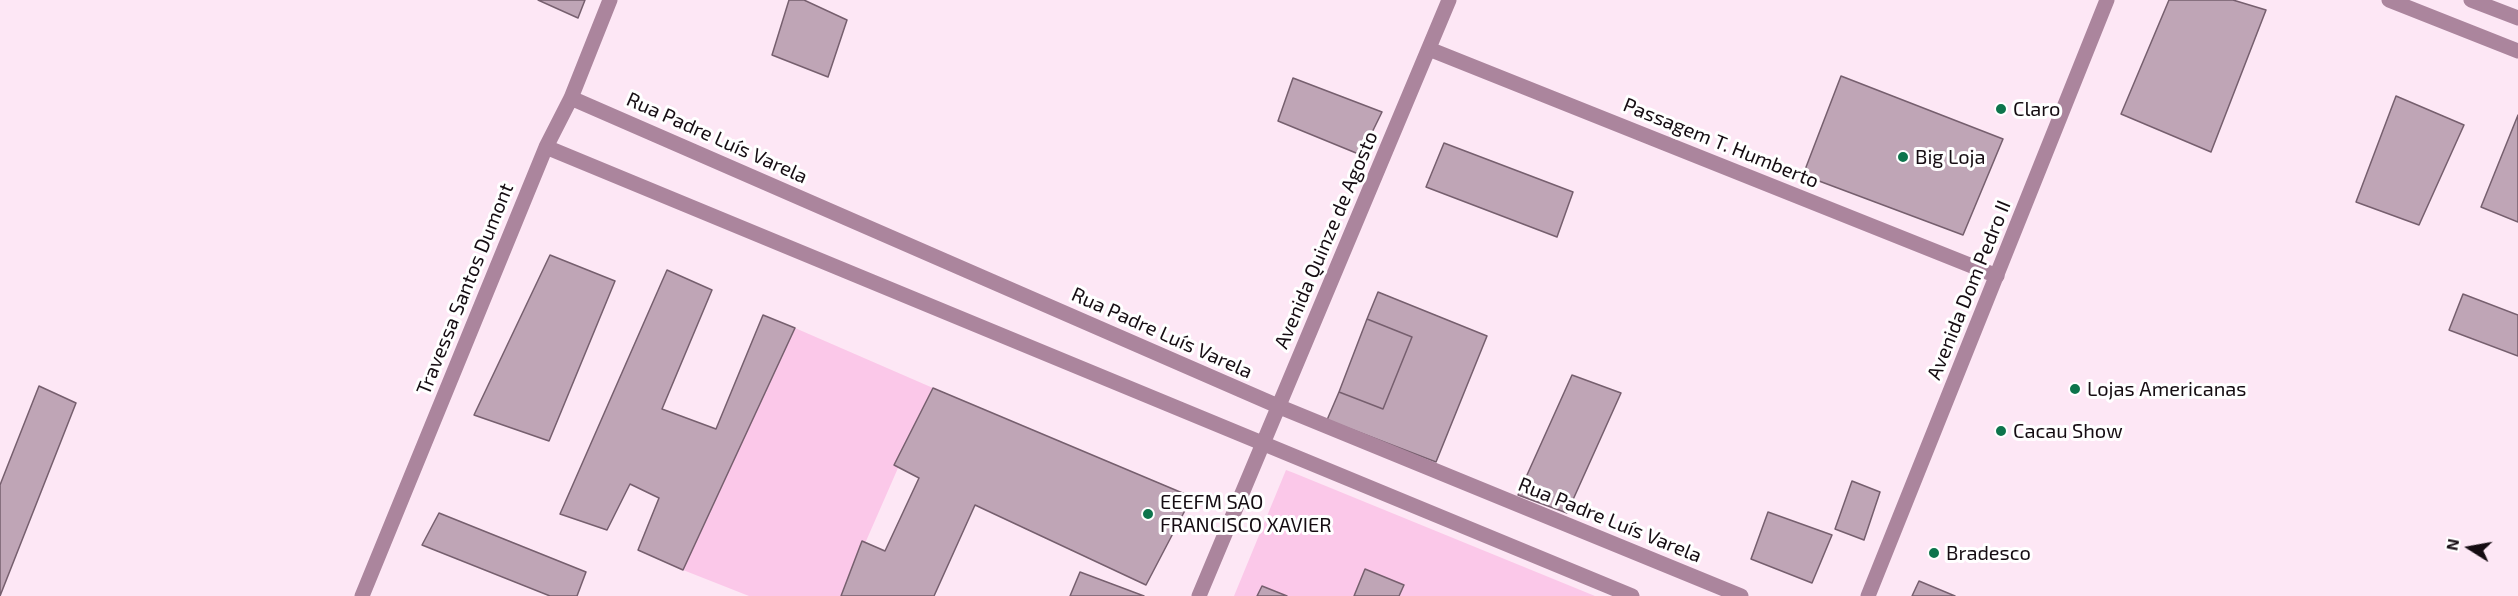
<!DOCTYPE html>
<html>
<head>
<meta charset="utf-8">
<style>
  body { margin:0 }
  #map { position:relative; width:2518px; height:596px; overflow:hidden; background:#fde7f5; font-family:"Exo 2",sans-serif }
  canvas { display:block }
  .north { position:absolute; left:2440px; top:518px; width:60px; height:60px; -webkit-text-stroke:4px #fff; paint-order:stroke; rotate:281deg; font-size:16px; font-weight:700; line-height:24px; text-align:center; color:#150c12 }
  .north::after { content:''; display:block; margin:auto; width:21px; height:27px; background:#150c12; clip-path:polygon(50% 0,100% 100%,50% 72%,0 100%) }
</style>
</head>
<body>
<div id="map">
<canvas width="2518" height="596"></canvas>
<div class="north">N</div>
</div>
<script>
const c = document.querySelector('canvas').getContext('2d');
c.lineJoin = 'round';
function fill(path, color) { c.fillStyle = color; c.fill(path, 'evenodd'); }
const poly = rows => new Path2D(rows.map(r => 'M' + r).join(''));
function trace(path, color, width, dash) { c.strokeStyle = color; c.lineWidth = width; c.lineCap = dash ? 'butt' : 'round'; c.setLineDash(dash || []); c.stroke(path); }
function drawText(font, color, halo, rows, align = 'center') {
  c.font = font + ' "Exo 2",sans-serif'; c.lineWidth = 6; c.setLineDash([]); c.textBaseline = 'middle'; c.strokeStyle = halo; c.fillStyle = color; for (const [text, x, y, turn = 0] of rows) {
    c.save(); c.translate(x, y); c.rotate((+turn || 0) * Math.PI / 180); c.textAlign = isNaN(turn) ? turn : align; if (halo) c.strokeText(text, 0, 0); c.fillText(text, 0, 0); c.restore();
  }
}
fill(poly([
  [795,328,933,388,842,596,749,596,683,570],
  [1286,470,1294,473,1595,596,1234,596]
]), '#fbc8e9');
const building = poly([
  [538,0,585,0,578,18,538,0],
  [789,0,804,0,847,20,828,77,772,55,789,0],
  [2169,0,2233,0,2266,10,2211,152,2121,114,2169,0],
  [1841,76,2003,139,1963,235,1803,175,1841,76],
  [1293,78,1382,112,1361,155,1278,121,1293,78],
  [2396,96,2464,125,2419,225,2356,202,2396,96],
  [2518,115,2518,222,2481,207,2518,115],
  [1444,143,1573,192,1557,237,1426,187,1444,143],
  [550,255,615,281,549,441,474,415,550,255],
  [667,270,712,290,662,409,716,429,763,315,795,328,683,570,638,550,659,498,630,484,607,530,560,514,667,270],
  [1378,292,1487,336,1436,462,1327,420,1339,392,1383,409,1412,337,1367,319,1378,292],
  [2463,294,2518,315,2518,356,2449,330,2463,294],
  [1367,319,1412,337,1383,409,1339,392,1367,319],
  [1572,375,1621,393,1567,513,1518,495,1572,375],
  [39,386,76,403,0,596,0,485,39,386],
  [933,388,1192,497,1146,585,975,505,934,596,841,596,862,541,885,551,919,478,894,465,933,388],
  [1852,481,1880,492,1864,540,1835,529,1852,481],
  [1768,512,1832,535,1812,583,1751,559,1768,512],
  [439,513,586,572,577,596,550,596,422,545,439,513],
  [1365,569,1404,585,1399,596,1354,596,1365,569],
  [1080,572,1144,596,1070,596,1080,572],
  [1919,581,1955,596,1912,596,1919,581],
  [1262,586,1287,596,1257,596,1262,586]
]);
fill(building, '#bfa5b6');
trace(building, '#765f6e', 1.5);
trace(poly([
  [1429,49,1997,276],
  [571,98,1280,407,1741,596],
  [546,147,1632,596],
  [362,596,546,147,571,98,610,0],
  [1199,596,1449,0]
]), '#ab859d', 15);
trace(poly([
  [2389,0,2518,51],
  [2471,0,2518,18],
  [1868,596,2107,0]
]), '#ab859d', 15);
for (const [x, y, r, color] of [
  [2001,109,6,"#0d744c"],
  [1903,157,6,"#0d744c"],
  [2075,389,6,"#0d744c"],
  [2001,431,6,"#0d744c"],
  [1148,514,6,"#0d744c"],
  [1934,553,6,"#0d744c"]
]) { const dot = new Path2D(); dot.arc(x, y, r, 0, 2 * Math.PI); c.fillStyle = color; c.fill(dot); trace(dot, '#fff', 2); }
drawText('20px', '#150c12', '#fff', [
  ["Claro",2013,109],
  ["Big Loja",1915,157],
  ["Lojas Americanas",2087,389],
  ["Cacau Show",2013,431],
  ["EEEFM SAO",1160,502],
  ["FRANCISCO XAVIER",1160,525],
  ["Bradesco",1946,553]
], 'left');
drawText('20px', '#150c12', '#fff', [
  ["Rua Padre Luís Varela",717,138,24],
  ["Passagem T. Humberto",1721,143,22],
  ["Avenida Quinze de Agosto",1326,240,-67],
  ["Travessa Santos Dumont",465,289,-68],
  ["Avenida Dom Pedro II",1969,290,-68],
  ["Rua Padre Luís Varela",1162,333,24],
  ["Rua Padre Luís Varela",1610,520,22]
]);
</script>
</body>
</html>
